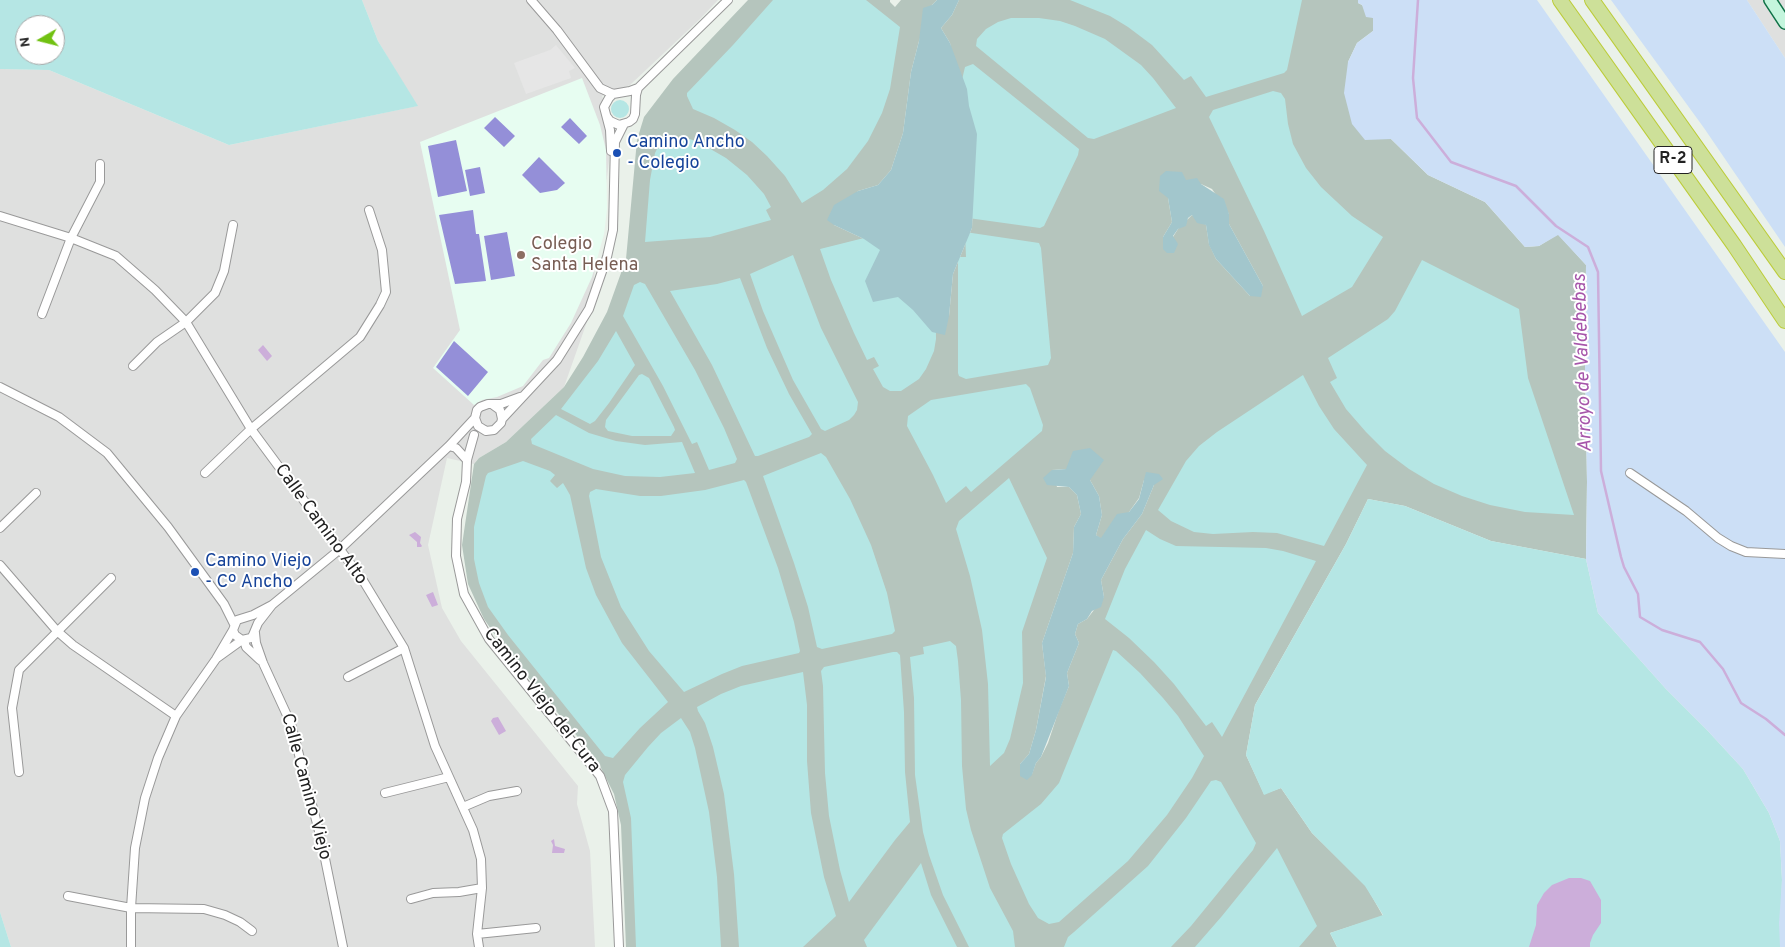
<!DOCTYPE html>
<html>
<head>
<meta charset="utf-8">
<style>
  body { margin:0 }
  #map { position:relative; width:1785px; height:947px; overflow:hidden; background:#eaf1ea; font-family:Overpass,sans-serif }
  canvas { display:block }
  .north { position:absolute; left:15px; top:15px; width:50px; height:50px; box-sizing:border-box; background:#fff; border:1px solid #a7a7a7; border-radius:50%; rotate:262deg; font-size:14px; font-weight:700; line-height:20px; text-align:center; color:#222 }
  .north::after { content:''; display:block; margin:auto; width:18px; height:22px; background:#71c112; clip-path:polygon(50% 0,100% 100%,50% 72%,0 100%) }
</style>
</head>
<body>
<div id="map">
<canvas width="1785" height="947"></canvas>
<div class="north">N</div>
</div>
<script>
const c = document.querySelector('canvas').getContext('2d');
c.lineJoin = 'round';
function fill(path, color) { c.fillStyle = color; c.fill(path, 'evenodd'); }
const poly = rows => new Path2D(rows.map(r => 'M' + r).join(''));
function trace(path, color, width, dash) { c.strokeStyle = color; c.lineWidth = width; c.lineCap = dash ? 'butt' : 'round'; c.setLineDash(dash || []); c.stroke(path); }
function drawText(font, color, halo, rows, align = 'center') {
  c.font = font + ' Overpass,sans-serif'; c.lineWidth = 4; c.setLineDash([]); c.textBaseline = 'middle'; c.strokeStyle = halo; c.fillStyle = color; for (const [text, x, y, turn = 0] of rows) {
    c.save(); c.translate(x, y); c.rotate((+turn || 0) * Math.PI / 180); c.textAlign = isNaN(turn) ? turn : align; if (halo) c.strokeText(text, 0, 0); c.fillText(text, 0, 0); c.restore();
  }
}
fill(poly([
  [362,0,718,0,700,19,630,85,602,96,613,130,589,316,564,387,506,442,479,458,474,464,447,458,428,545,442,608,461,641,578,786,577,804,590,851,595,947,11,947,0,912,0,69,49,70,229,145,417,106,378,41],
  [1747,0,1785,0,1785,58]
]), '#dfe0df');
fill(poly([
  [582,78,600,125,606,150,607,209,604,234,592,277,571,323,549,358,543,360,523,386,497,397,482,400,474,405,433,368,460,330,420,142]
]), '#e7fdf1');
fill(poly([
  [748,0,890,0,890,2,895,7,901,0,937,0,932,5,919,41,911,72,903,133,891,170,878,185,858,191,834,225,864,239,949,316,953,274,972,228,975,159,950,43,941,28,952,15,959,0,1358,0,1358,3,1362,5,1373,18,1373,31,1357,43,1348,62,1391,139,1428,175,1485,202,1525,247,1539,246,1558,234,1586,265,1585,370,1587,482,1586,559,1491,541,1405,506,1368,499,1346,544,1255,705,1246,755,1264,794,1281,788,1312,833,1366,886,1383,916,1330,933,1337,947,626,947,621,825,614,794,597,760,507,652,484,619,468,584,462,545,474,464,479,458,506,442,564,387,583,357,607,312,626,259,637,140,644,117,673,79],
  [1201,184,1212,189,1229,214,1229,224,1263,286,1250,296,1216,259,1209,244,1206,225,1192,215,1178,229,1173,237,1163,237,1172,222,1168,198],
  [1066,469,1090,480,1099,496,1102,515,1096,535,1101,539,1129,512,1139,498,1144,480,1154,485,1142,514,1123,539,1101,580,1104,597,1087,619,1078,624,1075,634,1079,643,1067,673,1069,686,1059,710,1048,743,1041,757,1036,763,1032,774,1020,764,1029,754,1036,730,1046,676,1042,643,1073,553,1074,527,1081,514,1077,495,1069,487,1057,487,1052,470]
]), '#b5c5bd');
fill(poly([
  [0,0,362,0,378,41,418,106,229,145,49,70,0,69],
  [25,25,55,25,55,55,25,55],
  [773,0,866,0,900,27,890,89,882,113,868,141,847,169,823,190,802,203,785,176,767,156,752,142,735,130,714,118,693,109,687,96,687,93,733,45],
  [1070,0,1302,0,1287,70,1284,73,1206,97,1191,76,1184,80,1152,45,1128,27,1110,16],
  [1011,18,1039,18,1060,21,1075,26,1105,39,1141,65,1153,78,1176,108,1094,139,1088,138,976,46,977,39,986,29,998,22],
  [973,64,1079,149,1078,155,1044,226,1040,228,961,217,960,88,965,67],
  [1273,91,1281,93,1285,99,1288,124,1293,144,1306,168,1321,187,1352,216,1383,237,1352,287,1302,316,1264,231,1209,117,1213,110],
  '611 109a9 9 0 1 1 18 0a9 9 0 1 1-18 0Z',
  [684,139,690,139,700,143,726,158,747,175,764,194,771,207,766,210,771,220,710,237,645,242,650,180,655,153,657,149],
  [935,230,936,339,934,351,926,369,919,379,901,391,890,391,883,387,873,369,879,366,874,357,867,360,854,333,831,280,820,249,872,236],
  [965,232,1039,243,1041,248,1051,358,1048,365,966,379,959,376,958,373,958,257,966,257],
  [793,255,821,328,858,402,857,410,854,415,849,420,825,431,821,429,793,380,763,311,750,274],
  [1422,260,1519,309,1528,378,1574,515,1525,512,1490,505,1462,496,1434,484,1409,469,1385,451,1366,432,1346,409,1330,382,1337,378,1328,358,1388,319,1395,311],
  [740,278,767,348,789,394,812,434,809,437,758,456,755,456,754,454,712,365,670,291,717,284],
  [640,282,645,284,695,370,724,428,737,459,735,463,709,470,697,442,692,444,663,386,623,316,634,285],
  [616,331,635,365,609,403,595,421,590,424,561,409,598,361],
  [642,374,649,378,674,427,675,430,671,436,632,436,608,431,605,427,606,420,639,375],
  [1303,375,1319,406,1334,429,1367,465,1324,546,1277,533,1253,532,1213,534,1194,532,1171,521,1158,510,1186,461,1199,446,1217,432],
  [1026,384,1030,388,1043,425,1042,431,971,492,966,486,946,503,933,475,907,426,908,416,931,400],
  [556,415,589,433,616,441,645,445,682,442,695,473,660,477,625,476,593,469,532,444,531,439],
  [821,453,826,457,850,499,871,545,887,593,895,631,892,634,822,649,817,647,808,607,794,563,763,476],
  [523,461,550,471,555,475,550,481,557,488,563,483,566,488,570,495,586,568,596,595,622,643,668,702,640,728,613,758,605,756,508,635,488,607,479,583,474,559,474,527,486,476,488,473],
  [1009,478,1047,558,1022,632,1023,683,1010,739,1004,753,990,766,988,684,982,630,970,576,956,529,959,521],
  [744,480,746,482,778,568,794,622,800,651,799,653,742,666,722,674,684,692,649,651,621,607,601,557,589,496,590,492,596,489,640,496,661,496,705,490],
  [1368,499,1405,506,1491,541,1586,559,1598,613,1666,689,1707,730,1743,769,1769,813,1780,841,1782,880,1780,947,1337,947,1330,933,1383,915,1365,886,1312,833,1281,788,1264,795,1246,755,1255,705,1346,544],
  [1146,530,1160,539,1176,546,1266,548,1283,551,1316,561,1222,737,1212,722,1206,726,1174,684,1154,662,1129,638,1105,619,1125,569],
  [950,641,956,646,958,661,961,700,962,766,966,809,971,830,990,888,1013,931,1015,947,969,947,943,895,929,855,923,832,915,775,914,698,910,657,924,654,923,647],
  [1113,650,1116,651,1140,673,1163,698,1178,716,1204,756,1192,778,1167,815,1128,861,1059,922,1049,924,1038,918,1029,904,1011,864,1002,838,1003,834,1041,804,1059,783],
  [893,652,897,652,900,655,904,712,905,772,910,822,895,840,849,902,840,870,829,816,825,773,823,686,821,671,824,667],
  [803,672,807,705,807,761,811,813,824,877,836,916,803,947,739,947,734,874,724,794,713,747,705,723,698,711,697,707,721,694,741,686],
  [681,718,690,732,695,748,709,812,717,877,721,947,636,947,631,818,623,782,625,775,648,747,661,733],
  [1216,780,1221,782,1256,843,1253,850,1191,926,1171,947,1064,947,1068,937,1074,932,1148,866,1186,818,1209,784,1211,781],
  [1277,848,1317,926,1299,947,1195,947,1222,916],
  [921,863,931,895,957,947,867,947,864,940],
  [0,912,11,947,0,947]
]), '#b5e6e4');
fill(poly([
  [937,0,959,0,952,15,941,28,950,43,967,89,969,106,977,134,972,228,953,274,949,316,945,335,932,332,913,310,898,297,873,302,865,281,880,250,864,239,834,225,827,220,834,205,858,191,878,185,891,170,903,133,911,72,919,41,923,8,932,5],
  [1166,171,1182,172,1186,180,1197,178,1201,184,1224,199,1229,214,1229,224,1263,286,1261,297,1250,296,1216,259,1209,245,1206,225,1197,223,1192,215,1188,218,1186,226,1178,229,1173,236,1178,244,1174,253,1167,253,1163,249,1163,237,1172,222,1168,198,1159,191,1160,176],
  [1090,448,1104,460,1090,480,1099,496,1102,515,1096,535,1101,538,1117,514,1129,512,1139,499,1146,472,1159,474,1163,479,1154,485,1142,514,1123,539,1101,580,1104,597,1101,607,1092,611,1087,619,1078,624,1075,634,1079,643,1067,673,1069,686,1041,757,1036,763,1032,775,1027,780,1020,776,1020,764,1029,754,1036,730,1046,677,1042,643,1073,553,1074,527,1081,514,1077,495,1069,487,1047,485,1043,478,1052,470,1066,469,1073,451]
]), '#a2c6cc');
fill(poly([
  [1358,0,1537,0,1785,352,1785,947,1780,947,1779,923,1782,880,1780,841,1769,813,1743,769,1707,730,1666,689,1598,613,1586,559,1587,482,1585,370,1586,265,1558,235,1539,246,1525,247,1485,202,1428,175,1391,139,1365,140,1352,124,1344,93,1348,62,1357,43,1373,31,1373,18,1366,17,1362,5,1358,3],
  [1611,0,1747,0,1785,58,1785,247,1704,128]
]), '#ccdff6');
fill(poly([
  [495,117,515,136,504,147,484,128],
  [570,118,587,136,579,144,561,127],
  [456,140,467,191,438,197,428,146],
  [539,157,565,183,557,190,540,193,522,175],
  [480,167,485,193,470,196,465,170],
  [473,210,476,234,479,234,486,281,455,284,439,215],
  [507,232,515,276,491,280,484,236],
  [454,341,488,372,468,396,436,367]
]), '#948fd8');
fill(poly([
  [556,45,575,68,569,71,571,78,526,94,514,63,550,50]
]), '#e6e6e6');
fill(poly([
  [263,345,272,356,267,361,258,350],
  [415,532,421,537,420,543,422,546,421,547,417,547,417,542,409,535],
  [433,592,438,605,432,607,426,595],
  [498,717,506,731,499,735,491,721,493,718],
  [554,839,555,846,565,849,564,853,552,853,553,845,551,841],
  [1569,878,1581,878,1590,881,1601,900,1601,923,1593,935,1590,943,1590,947,1529,947,1536,925,1537,905,1544,893,1552,885]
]), '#ccaeda');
trace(poly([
  [1418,0,1413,78,1417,118,1451,162,1516,186,1556,226,1588,247,1598,272,1601,471,1621,557,1624,567,1638,594,1640,617,1662,630,1700,642,1723,669,1741,703,1766,719,1785,735]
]), '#ccaeda', 2.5);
const street = poly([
  [531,0,557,30,600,88,613,94],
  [607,117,610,121,619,125,629,122,633,119,635,114,636,95,638,88],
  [611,151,610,130,604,107,609,98,613,94,630,91,638,88,728,0],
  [0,216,71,238,116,256,155,290,186,322,251,429,364,582,404,648,435,746,473,830,481,859,482,888,477,934,479,947],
  [42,314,71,238,100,182,100,164],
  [133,366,157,342,186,322,215,293,224,271,233,225],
  [0,387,59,417,107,453,168,527,224,604,234,624],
  [493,405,500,410,502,419,501,423,494,430,486,431,478,426,475,418,477,410,480,407,488,404,501,404,520,397],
  [502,419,557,360,589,309,607,257,613,230,615,142,624,124],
  [474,435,467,460,466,482,457,519,456,556,464,594,489,639,600,776,613,811,619,947],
  [449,446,456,448,467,460],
  [205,473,251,429,360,337,380,305,386,292,382,250,369,210],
  [1630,473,1686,511,1718,538,1731,546,1746,552,1785,554],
  [0,528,36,493],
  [0,565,57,631,73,645,176,716],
  [272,605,258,623,253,635,251,638,242,640,235,635,233,630,237,620,253,615,272,605,339,550,449,446,475,418],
  [255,633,256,643,263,663,291,724,321,839,343,947],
  [244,640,246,647,260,660],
  [217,658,242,640],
  [348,677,404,648],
  [19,772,12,708,19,670,111,578],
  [385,793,449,777],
  [463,807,489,796,517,791],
  [68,896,131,908,204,909,225,915,240,922,252,931],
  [411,899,433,893,459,892,482,888],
  [477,934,536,928],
  [131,947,131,908,135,848,145,798,158,758,176,716,216,659,233,630]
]);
const secondary = poly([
  [1770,0,1785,23]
]);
const highway = poly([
  [1560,0,1734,245,1785,321],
  [1592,0,1785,272]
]);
trace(street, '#999', 10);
trace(secondary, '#0f7247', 14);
trace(highway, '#bccc39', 16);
trace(street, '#fff', 8);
trace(secondary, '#c4f5dd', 11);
trace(highway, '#cde099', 14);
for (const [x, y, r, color] of [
  [617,153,5,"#1a4fb4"],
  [521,255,5,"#8d6e63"],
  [195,572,5,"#1a4fb4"]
]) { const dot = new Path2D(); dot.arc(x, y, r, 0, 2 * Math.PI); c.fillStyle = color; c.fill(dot); trace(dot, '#fff', 2); }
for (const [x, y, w] of [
  [1673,160,38]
]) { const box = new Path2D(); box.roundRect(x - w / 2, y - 13.5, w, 27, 4); c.fillStyle = '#fff'; c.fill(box); trace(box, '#222', 1); }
drawText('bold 16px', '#222', null, [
  ["R-2",1673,160]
]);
drawText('18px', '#164399', '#fff', [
  ["Camino Ancho",627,143],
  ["- Colegio",627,164],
  ["Camino Viejo",205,562],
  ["- Cº Ancho",205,583]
], 'left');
drawText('18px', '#785e54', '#fff', [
  ["Colegio",531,245],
  ["Santa Helena",531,266]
], 'left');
drawText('18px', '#222', '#fff', [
  ["Calle Camino Alto",320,525,54],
  ["Camino Viejo del Cura",541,701,52],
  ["Calle Camino Viejo",305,787,75]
]);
drawText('italic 19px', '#a656aa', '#fff', [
  ["Arroyo de Valdebebas",1584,363,-92]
]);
</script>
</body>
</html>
